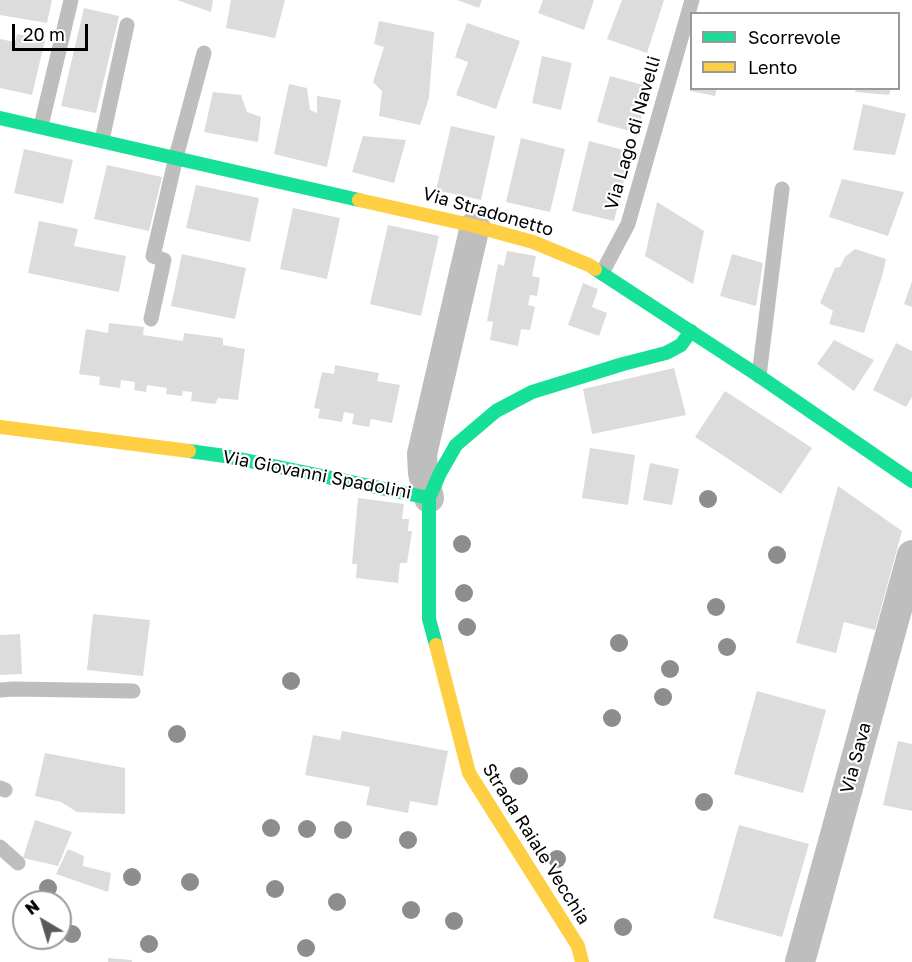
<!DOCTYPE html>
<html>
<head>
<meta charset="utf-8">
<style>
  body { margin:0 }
  #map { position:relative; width:912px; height:962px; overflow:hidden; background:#fff; font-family:"Golos Text",sans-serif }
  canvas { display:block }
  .legend { position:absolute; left:690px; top:12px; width:210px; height:78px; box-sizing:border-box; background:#fff; border:2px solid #999; margin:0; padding:8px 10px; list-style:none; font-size:18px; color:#000 }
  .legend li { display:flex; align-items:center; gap:12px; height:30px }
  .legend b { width:30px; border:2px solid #999 }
  .north { position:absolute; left:12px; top:890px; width:60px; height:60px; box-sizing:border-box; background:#fff; border:2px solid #999; border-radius:50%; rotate:322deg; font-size:16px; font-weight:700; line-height:24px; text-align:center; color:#000 }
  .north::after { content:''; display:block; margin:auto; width:21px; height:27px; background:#595959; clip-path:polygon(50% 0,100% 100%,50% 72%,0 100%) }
  .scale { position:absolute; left:12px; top:24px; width:76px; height:27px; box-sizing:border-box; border:3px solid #000; border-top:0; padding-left:8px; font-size:18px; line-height:21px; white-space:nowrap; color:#000; -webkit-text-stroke:4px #fff; paint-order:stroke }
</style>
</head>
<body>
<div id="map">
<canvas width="912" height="962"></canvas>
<ul class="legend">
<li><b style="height:8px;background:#16e098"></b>Scorrevole</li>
<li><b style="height:8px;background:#ffcf43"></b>Lento</li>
</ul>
<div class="north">N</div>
<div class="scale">20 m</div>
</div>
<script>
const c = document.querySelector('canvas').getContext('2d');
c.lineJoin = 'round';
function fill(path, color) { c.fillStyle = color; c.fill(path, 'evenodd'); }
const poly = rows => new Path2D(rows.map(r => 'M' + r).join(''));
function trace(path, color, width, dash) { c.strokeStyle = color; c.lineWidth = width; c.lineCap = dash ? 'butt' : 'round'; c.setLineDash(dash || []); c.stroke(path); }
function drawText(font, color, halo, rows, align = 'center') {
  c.font = font + ' "Golos Text",sans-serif'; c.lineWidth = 4.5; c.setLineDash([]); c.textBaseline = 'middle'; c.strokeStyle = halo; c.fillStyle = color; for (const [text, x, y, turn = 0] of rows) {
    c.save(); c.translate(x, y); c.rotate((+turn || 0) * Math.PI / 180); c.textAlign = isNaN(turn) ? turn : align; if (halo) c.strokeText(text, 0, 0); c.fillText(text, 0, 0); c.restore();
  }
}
fill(poly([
  [0,0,52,0,47,23,0,15],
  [177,0,213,0,211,12],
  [231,0,285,0,275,38,226,28],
  [457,0,482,0,479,8],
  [543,0,594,0,584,30,538,13],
  [622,0,664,0,647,53,607,39],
  [84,8,119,16,96,113,61,106],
  [379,21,434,32,429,98,420,125,379,116,382,91,373,82,384,47,374,44],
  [467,23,520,41,496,109,456,95,468,62,455,57],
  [17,34,45,40,32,95,0,88,0,39,15,42],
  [542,56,572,63,561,110,532,103],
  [610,76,650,87,637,133,597,122],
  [289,84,307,88,310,110,317,113,317,96,341,100,327,167,274,154],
  [691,88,717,88,715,96,690,91],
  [856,88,891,88,889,95,855,92],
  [213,92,241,95,247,112,261,117,258,142,204,132],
  [863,104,906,114,895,155,853,150],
  [451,126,495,136,481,200,436,190],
  [363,136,406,140,394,183,352,172],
  [521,138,565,149,550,212,506,202],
  [589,141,631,152,614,221,572,211],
  [24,149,73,160,63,204,14,193],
  [107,165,162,177,149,231,94,219],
  [842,179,904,192,888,236,829,217],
  [196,185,259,198,250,242,186,228],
  [657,202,704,231,693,284,645,256],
  [293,208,340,218,327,279,280,269],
  [39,221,78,229,74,246,126,256,119,292,28,273],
  [388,225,439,236,421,316,370,304],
  [855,249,886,259,883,273,864,333,829,324,833,311,820,303,835,268,840,267,845,257],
  [507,251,536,256,532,276,540,278,537,296,530,295,528,305,535,307,530,330,521,329,518,346,490,340,493,322,487,321,498,264,504,266],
  [182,254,246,268,235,319,171,306],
  [732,254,763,263,756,306,720,296],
  [912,281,912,307,904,304],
  [583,283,598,289,592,307,607,313,599,336,568,325],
  [109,323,144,327,143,335,183,341,184,333,223,338,223,345,245,349,238,400,218,398,215,404,191,401,192,392,183,391,182,396,166,394,167,388,147,385,146,392,134,390,135,382,121,380,120,388,99,385,100,377,79,374,86,329,108,333],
  [834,340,874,360,854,391,817,364],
  [896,343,912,351,912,397,906,407,873,390],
  [335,365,379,373,377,381,400,385,392,423,371,419,369,427,352,424,354,414,344,412,342,422,318,418,320,409,314,408,322,372,334,374],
  [674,368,686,415,592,434,583,389],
  [725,391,812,448,781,494,695,437],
  [590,448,635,455,628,505,582,498],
  [650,463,679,469,672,505,643,500],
  [838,486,902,531,875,630,844,622,836,653,796,643],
  [358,498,404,504,402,519,409,519,408,531,412,531,407,563,400,563,398,583,356,578,357,564,352,564],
  [93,614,150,620,143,676,87,670],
  [20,634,22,674,0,675,0,635],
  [757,691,826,710,803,793,734,774],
  [342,731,448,751,437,806,410,801,408,813,366,805,370,787,305,775,313,735,340,740],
  [898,741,912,744,912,811,883,805],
  [45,753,125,768,125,814,77,812,61,802,35,796],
  [35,820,72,832,58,866,23,858],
  [739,825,809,844,782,937,713,918],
  [68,849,84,856,83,866,111,873,108,892,56,874],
  [108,958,132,960,132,962,108,962]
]), '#dcdcdc');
trace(poly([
  [41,126,71,0],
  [102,140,127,25],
  [602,273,628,224,692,0],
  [151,319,164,260,153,256,176,157,204,53],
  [759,376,782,189],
  [0,690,13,689,133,691],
  [0,788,5,790],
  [0,847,18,863]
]), '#bebebe', 15);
trace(poly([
  [429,498,423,473,422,454,475,226],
  [800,962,912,555]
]), '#bebebe', 30);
trace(poly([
  [0,118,359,200],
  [595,269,759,376,912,481],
  [189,451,225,456,429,498],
  [436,645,429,619,429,498,440,473,456,445,496,411,532,392,623,364,666,353,681,345,691,331]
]), '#16e098', 14);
trace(poly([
  [359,200,475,226,533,242,589,265,595,269],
  [0,427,189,451],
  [436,645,469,773,578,946,582,962]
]), '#ffcf43', 14);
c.fillStyle = '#8d8d8d';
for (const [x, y] of [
  [708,499],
  [462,544],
  [777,555],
  [464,593],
  [716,607],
  [467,627],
  [619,643],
  [727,647],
  [670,669],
  [291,681],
  [663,697],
  [612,718],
  [177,734],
  [519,776],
  [704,802],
  [271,828],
  [307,829],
  [343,830],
  [408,840],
  [557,859],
  [132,877],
  [190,882],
  [48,888],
  [275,889],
  [337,902],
  [411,910],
  [454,921],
  [623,927],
  [72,934],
  [149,944],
  [306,948]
]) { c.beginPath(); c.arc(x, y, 9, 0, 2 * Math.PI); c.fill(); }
drawText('18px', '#000', '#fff', [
  ["Via Lago di Navelli",633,133,-74],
  ["Via Stradonetto",488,212,16],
  ["Via Giovanni Spadolini",317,475,11],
  ["Via Sava",856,758,-75],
  ["Strada Raiale Vecchia",536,844,58]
]);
</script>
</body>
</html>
